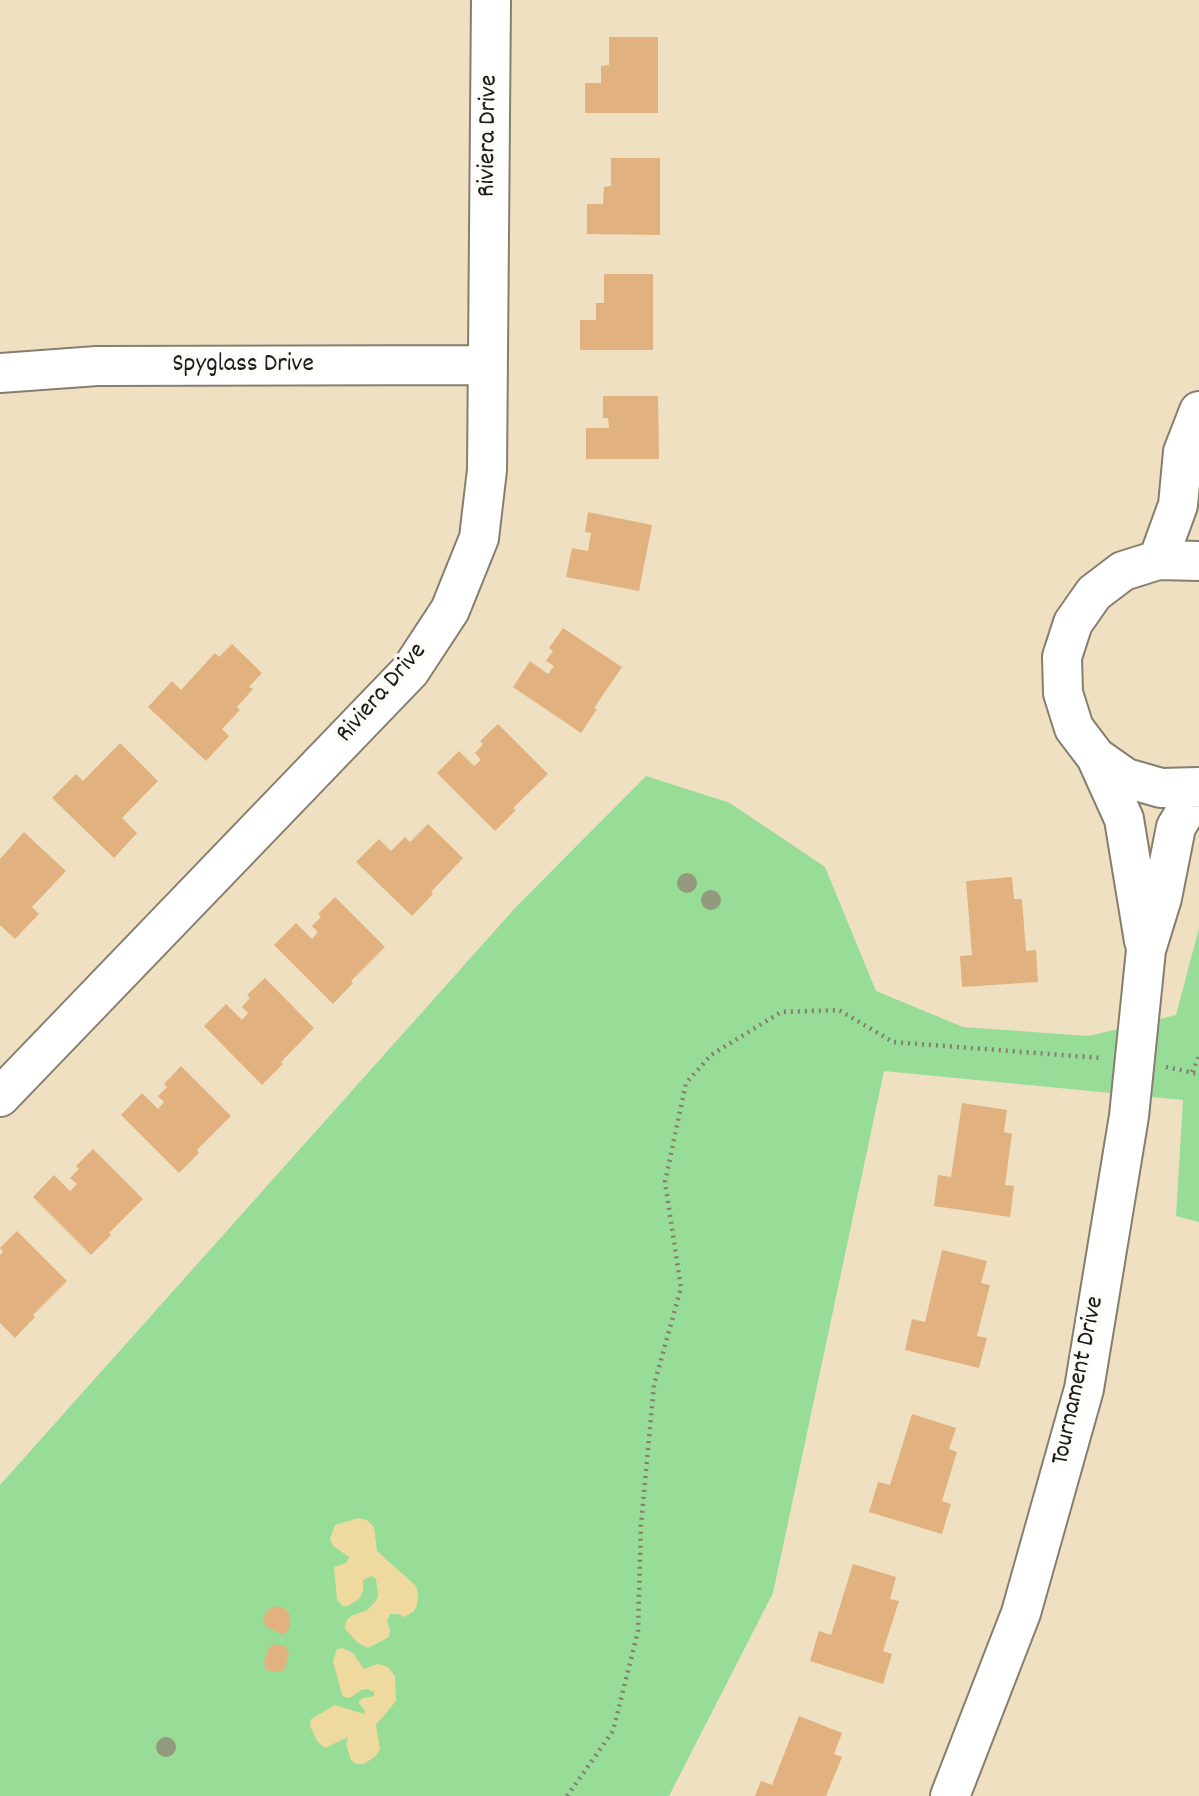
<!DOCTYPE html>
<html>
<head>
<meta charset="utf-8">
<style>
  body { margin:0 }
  canvas { display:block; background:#efe0c1 }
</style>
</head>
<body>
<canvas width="1199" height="1796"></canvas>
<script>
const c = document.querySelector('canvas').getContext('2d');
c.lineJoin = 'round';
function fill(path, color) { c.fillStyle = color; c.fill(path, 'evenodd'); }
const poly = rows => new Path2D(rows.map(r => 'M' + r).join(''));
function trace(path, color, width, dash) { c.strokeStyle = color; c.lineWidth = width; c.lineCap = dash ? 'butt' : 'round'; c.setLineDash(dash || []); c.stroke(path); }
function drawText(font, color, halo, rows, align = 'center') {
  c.font = font + ' Dekko,sans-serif'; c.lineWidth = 7; c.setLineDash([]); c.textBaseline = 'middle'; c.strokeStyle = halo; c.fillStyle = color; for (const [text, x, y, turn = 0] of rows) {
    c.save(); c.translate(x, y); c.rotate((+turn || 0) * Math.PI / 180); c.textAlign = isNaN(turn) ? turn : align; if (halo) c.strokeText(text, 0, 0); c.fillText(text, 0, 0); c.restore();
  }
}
fill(poly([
  [646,776,730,803,825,867,876,991,963,1027,1089,1036,1176,1015,1199,928,1199,1222,1176,1216,1183,1100,884,1071,773,1593,669,1796,0,1796,0,1485,516,907]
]), '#97dd97');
fill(poly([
  [358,1518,367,1520,374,1527,377,1551,415,1585,418,1592,417,1605,414,1611,405,1617,398,1614,390,1614,387,1621,390,1630,389,1637,368,1648,358,1643,345,1629,346,1621,351,1616,367,1610,376,1601,378,1596,376,1579,372,1576,363,1580,363,1591,359,1599,348,1606,342,1606,337,1600,334,1567,346,1563,349,1557,333,1546,330,1539,335,1525],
  [343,1648,353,1653,364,1669,377,1664,382,1665,388,1667,395,1676,396,1701,376,1725,380,1749,376,1756,364,1764,356,1764,351,1760,346,1744,348,1737,325,1748,317,1741,310,1726,311,1719,335,1705,364,1714,365,1710,359,1704,359,1701,363,1698,374,1696,374,1692,366,1689,361,1690,352,1697,346,1698,342,1695,333,1661,337,1649]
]), '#eeda9e');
fill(poly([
  [609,37,658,37,658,113,585,113,585,83,601,83,601,66,609,65],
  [611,158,660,158,660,235,587,234,587,204,603,204,604,187,611,186],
  [604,274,653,274,653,350,580,350,580,320,596,320,596,303,604,303],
  [603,396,658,396,659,459,586,459,586,428,609,428,608,418,603,418],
  [588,512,652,525,639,591,566,577,572,548,588,551,591,533,585,532],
  [563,628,622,667,594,708,597,709,581,733,513,687,530,661,548,674,554,666,546,661,553,651,549,648],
  [232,644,262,673,249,687,253,689,237,707,240,710,222,729,229,736,206,761,148,707,172,681,181,690,215,653,219,657],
  [498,724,548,774,513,808,516,810,495,831,437,773,459,751,474,766,481,760,475,753,483,744,480,741],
  [120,743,158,781,122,818,137,833,114,858,52,798,76,774,83,781],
  [428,824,463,858,431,892,433,894,412,916,356,862,379,839,391,851,405,837,410,842],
  [24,832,66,871,32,907,39,914,15,939,0,925,0,859],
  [1012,877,1014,899,1022,899,1026,951,1036,950,1038,982,962,987,960,956,972,955,966,881],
  [335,897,385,947,351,981,353,983,333,1004,274,945,296,923,312,939,318,932,312,926,321,917,318,914],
  [265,978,314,1028,281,1062,283,1064,262,1085,204,1026,226,1004,242,1020,248,1013,242,1007,250,998,247,995],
  [181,1066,231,1116,197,1150,199,1153,179,1173,121,1115,142,1093,158,1109,164,1102,158,1096,167,1087,164,1084],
  [962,1103,1007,1110,1004,1132,1012,1134,1005,1185,1014,1186,1010,1217,934,1206,938,1175,951,1177],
  [93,1149,143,1199,109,1233,111,1235,91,1255,33,1197,54,1175,70,1191,77,1184,70,1178,79,1169,76,1166],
  [17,1231,67,1281,33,1315,35,1317,15,1338,0,1323,0,1255,3,1252,0,1248],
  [942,1250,987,1261,981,1283,990,1285,977,1336,987,1338,979,1368,905,1350,912,1319,925,1322],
  [912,1414,956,1428,949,1449,957,1452,942,1501,951,1504,942,1534,869,1512,878,1482,890,1485],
  [853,1564,896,1577,890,1599,899,1601,883,1651,892,1654,883,1684,810,1661,819,1631,831,1635],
  [276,1606,284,1608,290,1614,290,1627,283,1635,265,1626,263,1618,268,1610],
  [273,1644,285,1646,289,1653,285,1669,280,1672,266,1670,264,1663,268,1649],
  [799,1716,842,1733,834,1754,842,1757,826,1796,755,1796,761,1781,772,1785]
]), '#e1b280');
const minor = poly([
  [0,373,97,366,487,365],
  [1158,560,1178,505,1183,452,1199,411],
  [1199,561,1158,560,1123,571,1094,593,1073,623,1062,657,1063,693,1074,728,1096,757,1126,778,1161,788,1199,787],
  [1096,757,1124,819,1144,941],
  [0,1097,410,671,450,610,479,538,487,470,491,0],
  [950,1796,1021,1613,1084,1389,1129,1116,1146,950,1162,898,1176,827,1199,789]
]);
trace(minor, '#867e6e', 42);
trace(poly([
  [1166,1067,1199,1074],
  [1192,1072,1199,1057],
  [567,1796,613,1731,638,1631,641,1525,654,1385,681,1288,665,1182,686,1083,711,1055,781,1012,839,1010,893,1042,1101,1058]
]), '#867e6e', 4.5, [2, 5]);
trace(minor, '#fff', 38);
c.fillStyle = '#939a7e';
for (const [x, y] of [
  [687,883],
  [711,900],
  [166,1747]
]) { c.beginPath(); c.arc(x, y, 10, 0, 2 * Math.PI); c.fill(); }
drawText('26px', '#1c1c1c', '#fdfcf7', [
  ["Riviera Drive",490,136,-89],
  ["Spyglass Drive",243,366],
  ["Riviera Drive",383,694,-49],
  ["Tournament Drive",1080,1381,-78]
]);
</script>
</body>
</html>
